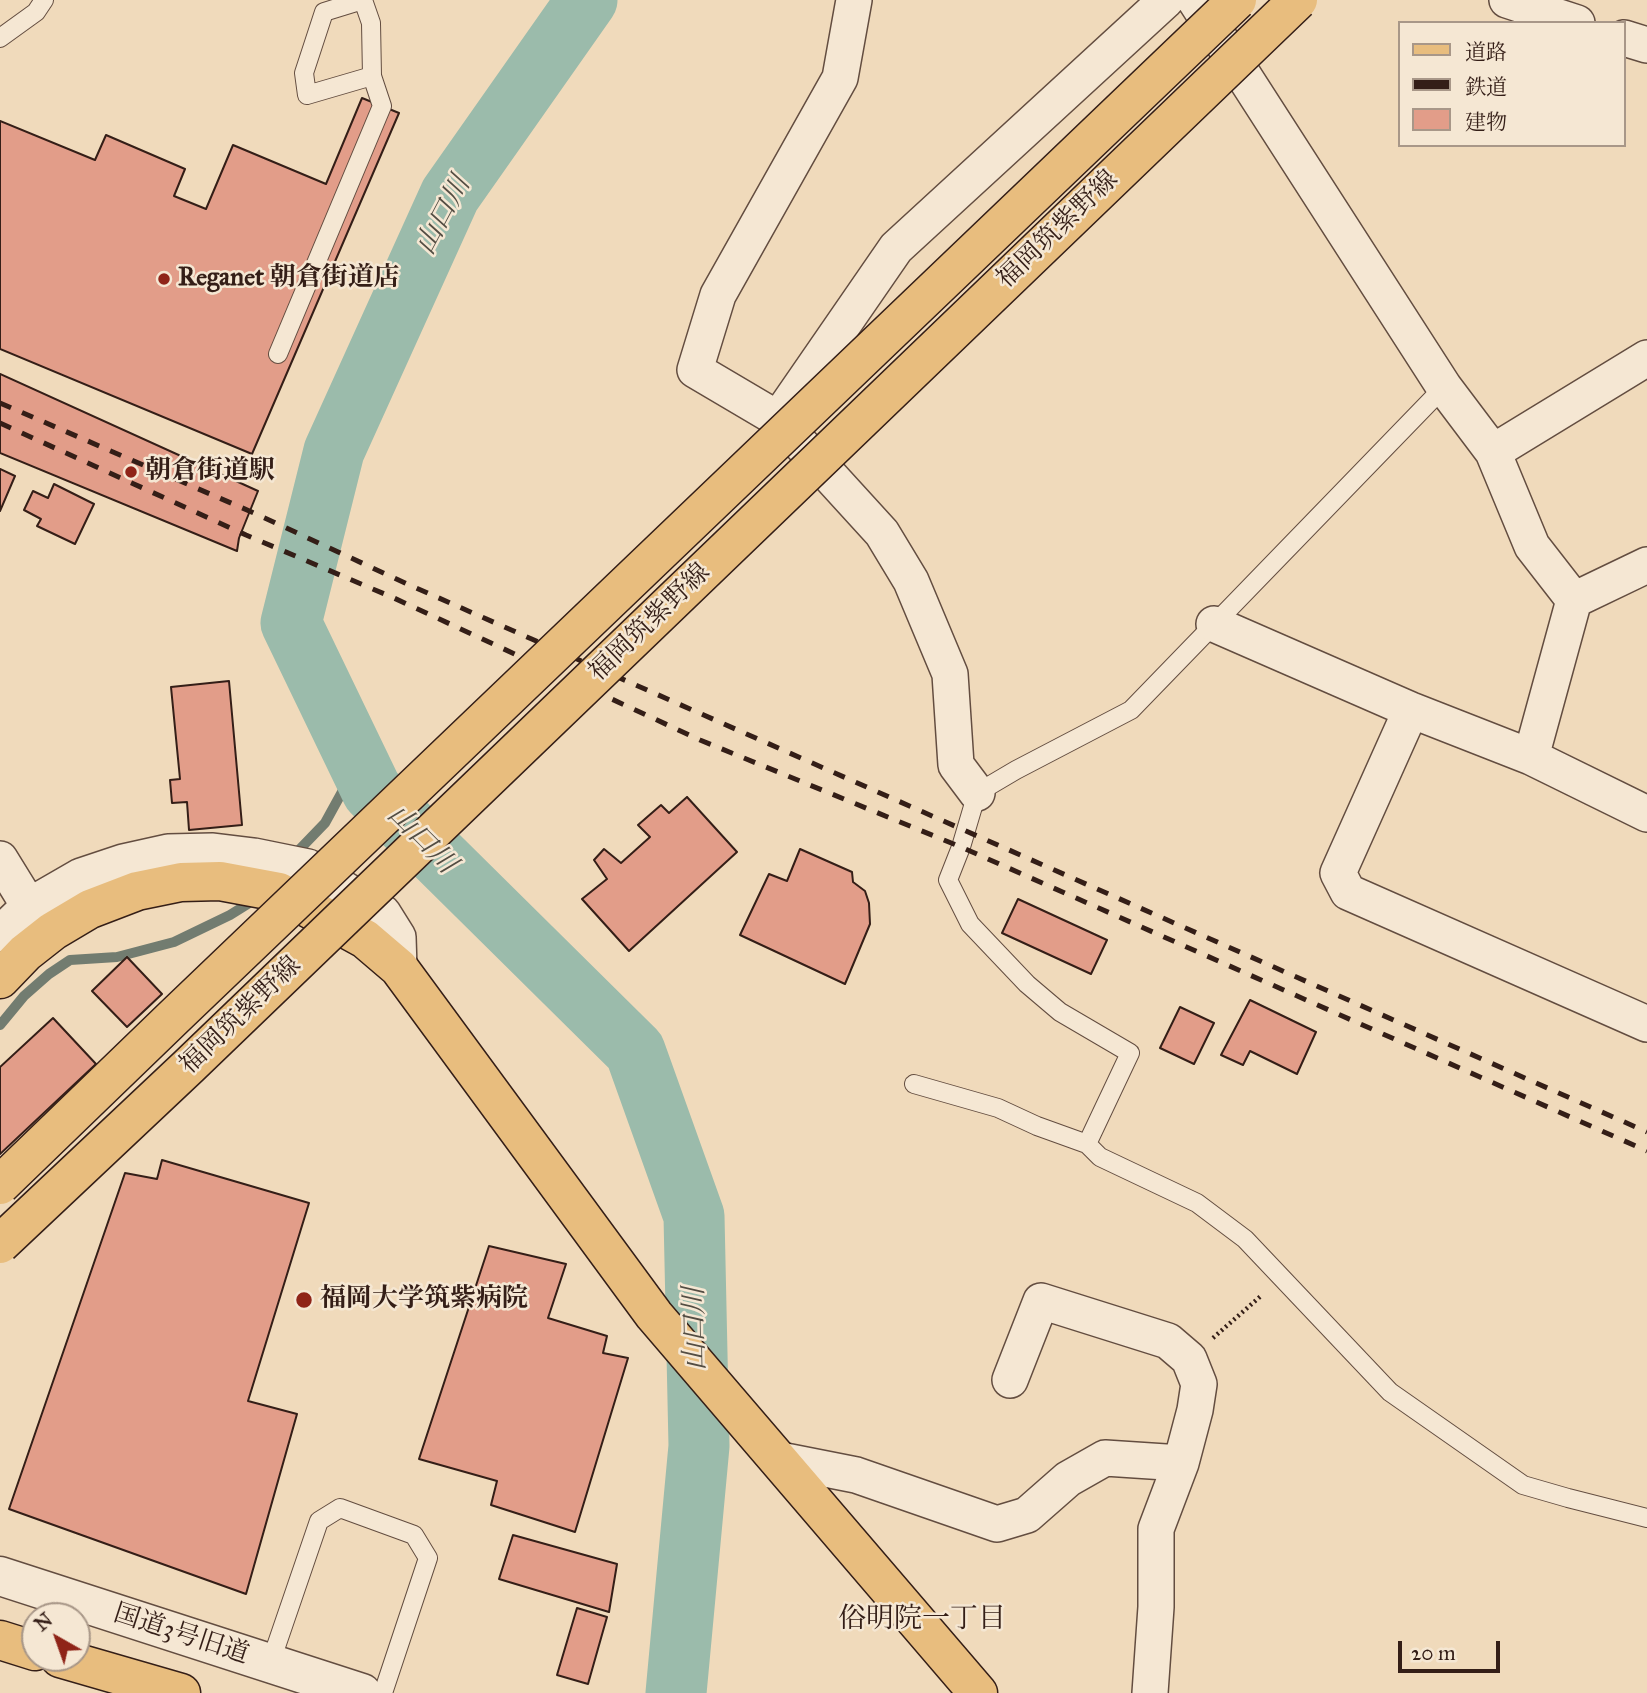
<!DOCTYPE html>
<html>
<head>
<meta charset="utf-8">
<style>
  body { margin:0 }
  #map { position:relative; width:1647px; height:1693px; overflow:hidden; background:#f0dabb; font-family:"IM FELL Great Primer","Noto Serif JP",serif }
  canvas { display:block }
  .legend { position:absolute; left:1398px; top:21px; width:228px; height:126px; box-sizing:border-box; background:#f5e7d3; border:2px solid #a89788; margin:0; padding:9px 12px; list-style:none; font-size:21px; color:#341e17 }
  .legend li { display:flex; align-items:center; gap:14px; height:35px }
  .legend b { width:35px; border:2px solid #a89788 }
  .north { position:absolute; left:21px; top:1602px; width:70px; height:70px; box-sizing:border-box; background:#f5e7d3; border:2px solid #a89788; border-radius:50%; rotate:320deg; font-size:19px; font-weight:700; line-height:28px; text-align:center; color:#341e17 }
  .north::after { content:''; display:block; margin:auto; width:24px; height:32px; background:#8f2418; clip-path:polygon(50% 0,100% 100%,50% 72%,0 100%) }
  .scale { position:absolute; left:1398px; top:1641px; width:102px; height:32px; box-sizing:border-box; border:4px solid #341e17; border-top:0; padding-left:9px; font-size:21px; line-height:24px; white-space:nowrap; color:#341e17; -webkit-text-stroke:5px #f5e7d3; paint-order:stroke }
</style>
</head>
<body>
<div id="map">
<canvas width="1647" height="1693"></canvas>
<ul class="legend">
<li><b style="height:9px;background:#e8bd7e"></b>道路</li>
<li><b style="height:9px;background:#341e17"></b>鉄道</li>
<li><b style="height:19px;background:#e29d89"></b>建物</li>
</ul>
<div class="north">N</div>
<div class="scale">20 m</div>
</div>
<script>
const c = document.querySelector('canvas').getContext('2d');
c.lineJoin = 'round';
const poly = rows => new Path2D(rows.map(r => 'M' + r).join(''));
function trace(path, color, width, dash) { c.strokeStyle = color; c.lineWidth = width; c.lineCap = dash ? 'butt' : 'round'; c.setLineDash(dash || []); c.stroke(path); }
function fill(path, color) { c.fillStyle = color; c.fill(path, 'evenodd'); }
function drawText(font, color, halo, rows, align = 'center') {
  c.font = font + ' "IM FELL Great Primer","Noto Serif JP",serif'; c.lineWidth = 5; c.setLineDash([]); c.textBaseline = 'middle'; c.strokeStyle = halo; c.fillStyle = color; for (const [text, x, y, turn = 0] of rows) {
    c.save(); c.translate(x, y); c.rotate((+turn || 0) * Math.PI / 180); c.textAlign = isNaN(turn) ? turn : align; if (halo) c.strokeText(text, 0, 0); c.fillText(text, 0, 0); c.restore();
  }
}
trace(poly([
  [299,850,325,823,347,783,355,756],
  [0,1025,24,996,49,974,70,960,117,957,174,942,230,915,254,900]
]), '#727c70', 10);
trace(poly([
  [587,0,450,195,334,451,291,623,372,791,635,1051,694,1216,699,1446,676,1693]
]), '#9bbbab', 61);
const building = poly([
  [362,98,399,113,252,454,0,349,0,121,95,160,106,135,185,169,174,196,206,209,233,145,326,184,362,98],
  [0,374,258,491,239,538,237,551,0,453,0,374],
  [0,469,15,476,0,511,0,469],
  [54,484,94,504,75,544,37,526,41,519,24,510,33,491,48,498,54,484],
  [229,681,242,825,189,830,187,802,172,803,170,780,180,779,171,687,229,681],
  [687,797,737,852,629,951,582,899,607,879,594,860,604,849,621,863,650,837,638,825,661,805,669,813,687,797],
  [800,849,852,872,853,882,865,891,869,903,870,924,845,984,740,935,769,874,787,881,800,849],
  [1018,899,1107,940,1091,974,1002,933,1018,899],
  [127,957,162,994,127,1027,92,991,127,957],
  [1250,1000,1316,1032,1297,1074,1250,1051,1243,1065,1221,1055,1250,1000],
  [1180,1007,1214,1023,1194,1064,1160,1048,1180,1007],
  [53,1018,96,1064,0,1154,0,1067,53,1018],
  [162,1160,309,1203,248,1401,297,1414,246,1594,9,1509,125,1173,157,1179,162,1160],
  [489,1246,566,1264,548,1318,607,1336,603,1353,628,1358,575,1532,491,1505,497,1481,419,1459,489,1246],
  [513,1535,617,1564,609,1612,499,1579,513,1535],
  [577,1608,607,1617,588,1684,557,1675,577,1608]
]);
fill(building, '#e29d89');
trace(building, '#341e17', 2);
const service = poly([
  [363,0,324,12,304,73,307,95,372,76],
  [0,38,36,12,44,0],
  [278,354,382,106,372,76,371,23,363,0],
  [1444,387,1131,710,1016,770,977,793,961,847,948,880,970,924,1027,984,1060,1012,1130,1053,1087,1144,1100,1157,1197,1203,1245,1239,1390,1392,1523,1485,1568,1498,1647,1518],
  [914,1084,998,1108,1037,1126,1087,1144],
  [270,1664,319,1521,340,1508,414,1535,428,1558,383,1693]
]);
const minor = poly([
  [854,0,840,78,718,295,695,370,778,419,882,533,911,581,950,674,956,765,977,793],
  [1195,0,1444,387,1493,452,1532,546,1574,600,1531,757],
  [1507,0,1577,23],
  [1624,38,1647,45],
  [778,419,896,248,1166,0],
  [1493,452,1647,358],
  [1574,600,1647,565],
  [1214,624,1411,710,1531,757,1647,814],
  [1411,710,1338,873,1348,892,1647,1024],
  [0,859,29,906],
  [0,934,29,906,81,876,123,862,168,852,213,851,254,856,308,867,383,913,398,937,399,968],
  [1010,1380,1041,1301,1168,1341,1189,1359,1199,1384,1195,1410,1181,1463,1156,1529,1156,1607,1150,1693],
  [780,1460,856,1475,997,1524,1027,1515,1068,1479,1105,1458,1181,1463]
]);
const tertiary = poly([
  [0,1576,362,1693]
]);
const primary = poly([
  [0,979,25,953,53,931,90,909,137,891,181,882,220,881,279,892,365,939,399,968,654,1315,978,1693],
  [0,1640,35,1651],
  [60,1658,181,1693]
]);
trace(service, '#634d40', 20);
trace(minor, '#634d40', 38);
trace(tertiary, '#634d40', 41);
trace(primary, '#341e17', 41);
trace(poly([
  [1213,1338,1262,1295]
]), '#341e17', 4.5, [2, 3.5]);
trace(service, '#f5e7d3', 18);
trace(minor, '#f5e7d3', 35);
trace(tertiary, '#f5e7d3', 38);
trace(primary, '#e8bd7e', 38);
trace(poly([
  [0,403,254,513,405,583,1647,1132],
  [0,423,246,535,394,598,700,740,961,847,1647,1151]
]), '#341e17', 5, [12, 12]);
const primaryBridge = poly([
  [0,1185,175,1016,1237,0],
  [0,1244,189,1066,1298,0]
]);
trace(primaryBridge, '#341e17', 41, []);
trace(primaryBridge, '#e8bd7e', 38);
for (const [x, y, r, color] of [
  [164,279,7,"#8f2418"],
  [131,472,7,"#8f2418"],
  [304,1300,9,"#8f2418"]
]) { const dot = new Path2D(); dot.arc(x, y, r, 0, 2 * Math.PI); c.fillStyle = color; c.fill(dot); trace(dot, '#f5e7d3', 2.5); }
drawText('26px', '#341e17', '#f5e7d3', [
  ["福岡筑紫野線",1058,230,-44],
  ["福岡筑紫野線",650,623,-44],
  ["福岡筑紫野線",241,1016,-44],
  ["国道3号旧道",181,1635,18]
]);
drawText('bold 26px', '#341e17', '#f5e7d3', [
  ["Reganet 朝倉街道店",178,279],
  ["朝倉街道駅",145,472],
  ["福岡大学筑紫病院",320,1300]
], 'left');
drawText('italic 28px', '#534d43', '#f5e7d3', [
  ["山口川",444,216,-62],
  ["山口川",421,840,45],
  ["山口川",696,1329,-91]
]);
drawText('28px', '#341e17', '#f5e7d3', [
  ["俗明院一丁目",922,1620]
]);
</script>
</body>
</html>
